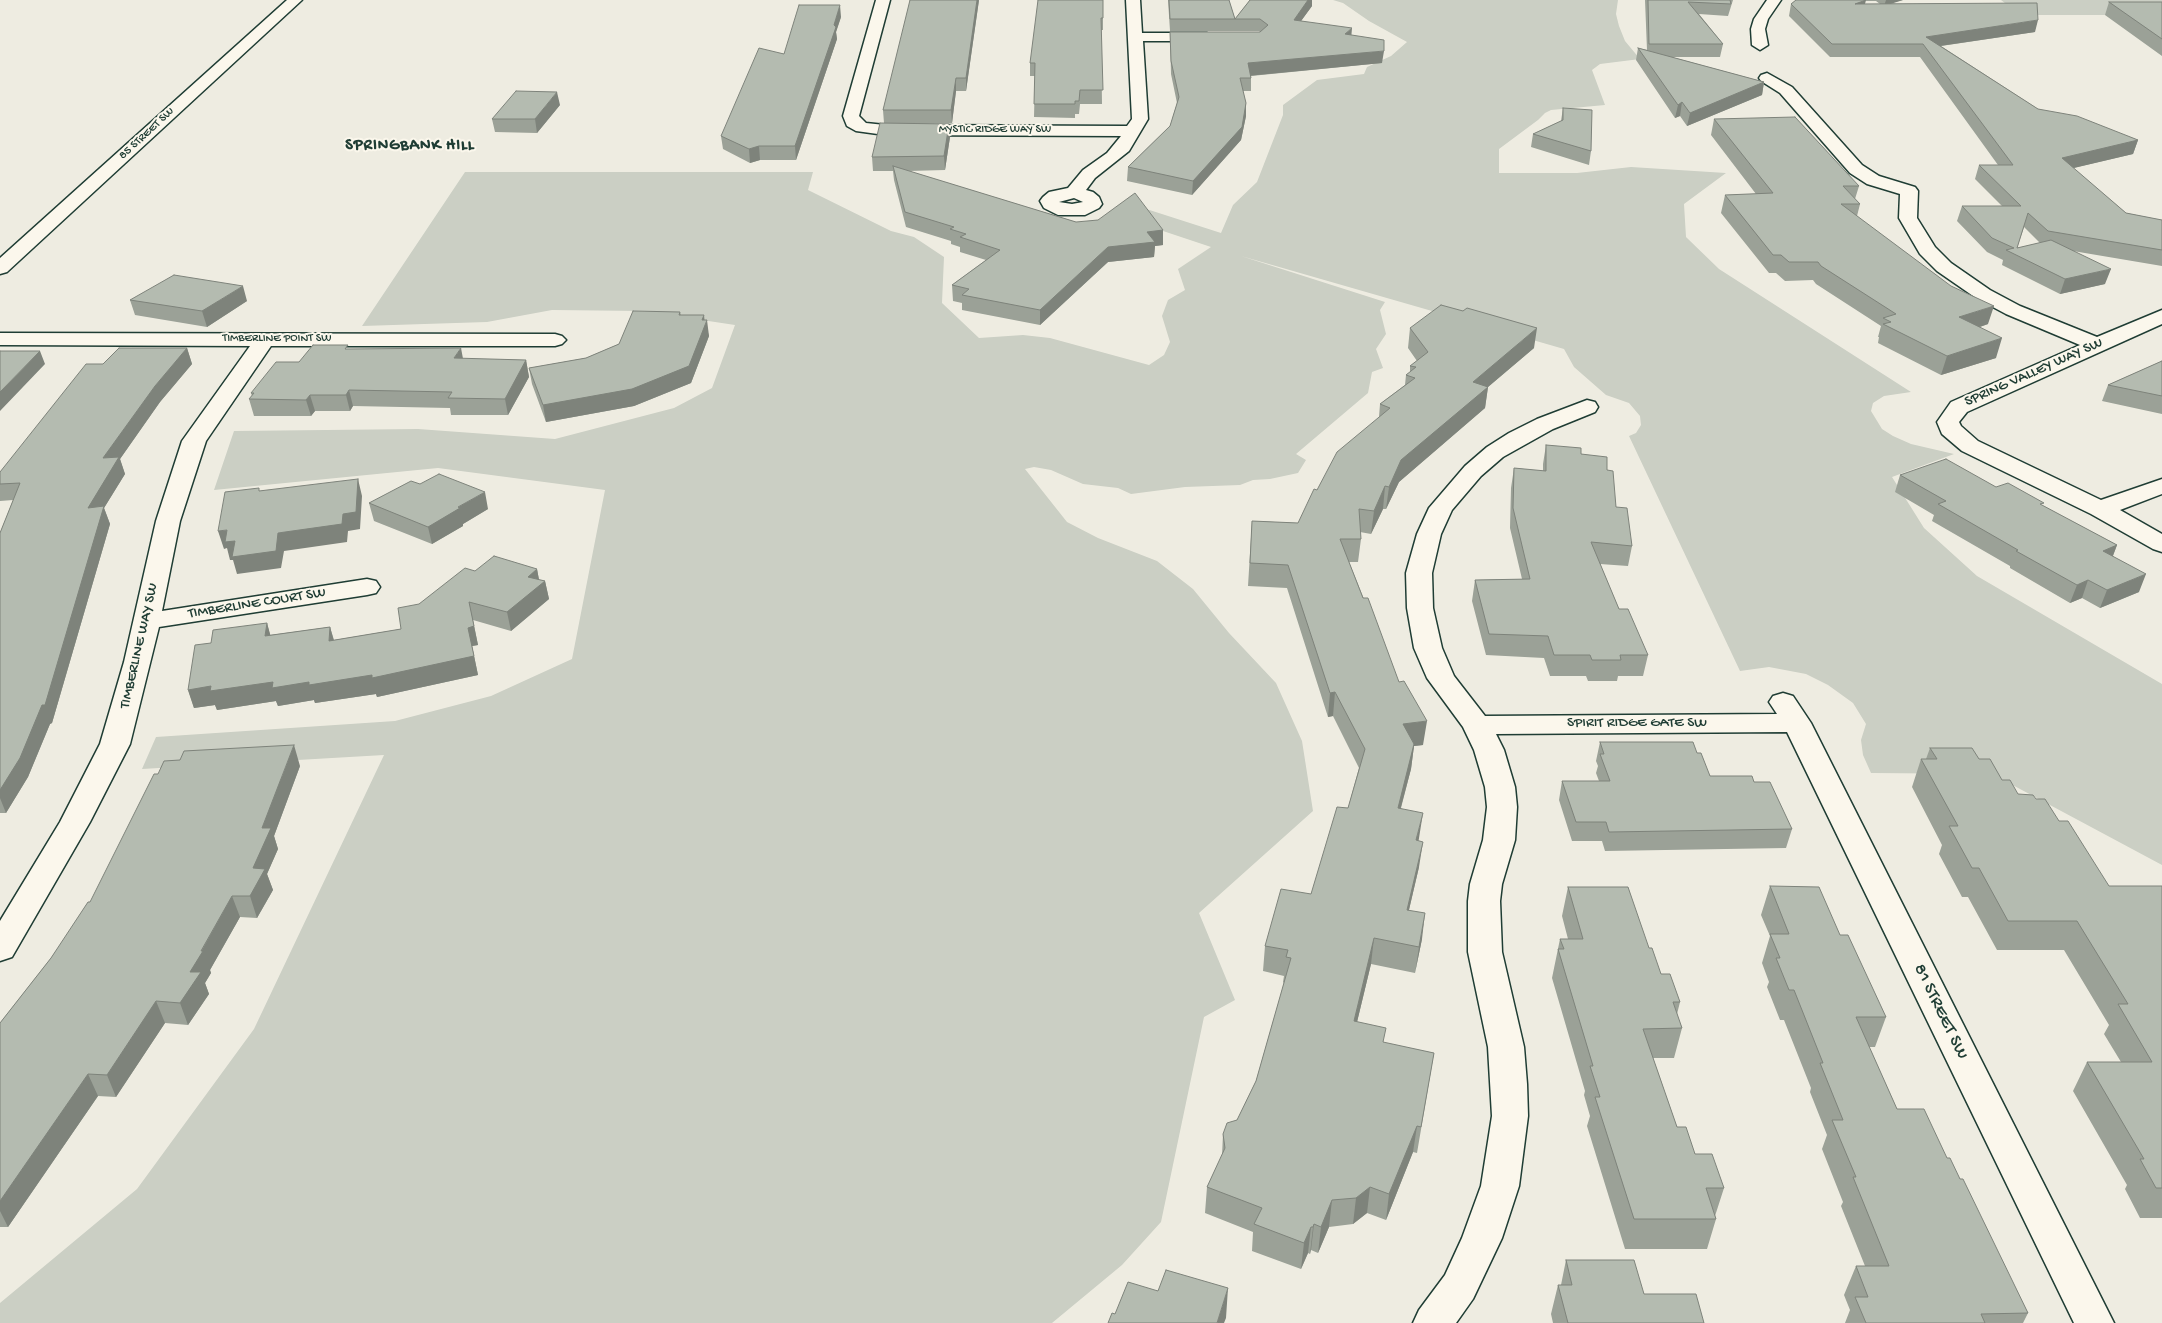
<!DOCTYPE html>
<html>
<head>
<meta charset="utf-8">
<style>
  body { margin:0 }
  canvas { display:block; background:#eeece1 }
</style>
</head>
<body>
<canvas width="2162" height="1323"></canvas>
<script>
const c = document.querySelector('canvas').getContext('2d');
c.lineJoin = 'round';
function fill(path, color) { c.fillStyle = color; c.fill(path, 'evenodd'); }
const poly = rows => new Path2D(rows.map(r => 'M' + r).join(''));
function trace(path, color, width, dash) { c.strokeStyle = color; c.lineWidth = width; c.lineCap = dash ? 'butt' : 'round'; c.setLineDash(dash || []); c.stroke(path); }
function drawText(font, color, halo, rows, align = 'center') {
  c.font = font + ' "Gochi Hand",sans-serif'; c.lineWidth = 4; c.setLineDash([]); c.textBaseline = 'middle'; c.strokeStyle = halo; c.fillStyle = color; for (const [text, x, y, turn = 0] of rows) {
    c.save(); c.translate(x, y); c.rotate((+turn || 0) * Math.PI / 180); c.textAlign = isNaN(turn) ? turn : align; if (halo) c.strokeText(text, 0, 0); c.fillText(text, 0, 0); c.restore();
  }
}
fill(poly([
  [1333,0,1618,0,1616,14,1619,26,1625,41,1640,59,1600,64,1592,70,1605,105,1551,110,1545,113,1538,120,1499,149,1499,173,1577,173,1631,167,1726,173,1684,204,1686,237,1719,269,1911,392,1884,396,1873,403,1871,411,1882,429,1893,436,1911,444,1954,454,1892,477,1924,528,1977,576,2162,684,2162,865,1992,774,1871,773,1863,755,1861,740,1866,724,1853,703,1828,685,1806,674,1769,667,1740,671,1629,436,1636,433,1641,425,1640,416,1629,403,1606,395,1574,367,1564,349,1241,256,1385,302,1380,310,1386,334,1376,349,1383,368,1372,372,1368,393,1296,454,1306,460,1298,473,1270,479,1253,480,1240,485,1185,487,1131,494,1118,488,1083,484,1051,470,1034,467,1025,469,1067,522,1098,538,1157,561,1193,589,1229,633,1276,683,1302,741,1313,811,1199,913,1235,1000,1204,1017,1161,1222,1122,1265,1052,1323,0,1323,0,1303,137,1189,254,1029,384,755,142,769,156,737,395,721,491,696,572,659,605,490,438,468,214,490,234,431,418,429,555,439,674,408,712,388,735,325,642,311,552,310,487,322,362,326,465,172,813,172,808,190,891,231,914,237,944,257,942,303,979,338,1023,335,1050,338,1149,365,1164,355,1170,342,1162,316,1168,300,1185,290,1178,269,1211,247,1124,218,1137,206,1221,233,1233,205,1257,182,1283,115,1283,105,1317,80,1364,74,1367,67,1391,56,1407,42,1369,21,1343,3],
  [2001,0,2162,0,2162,15,2012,15,2019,14]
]), '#cbcfc4');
const minor = poly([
  [287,0,302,0,7,272,0,274,0,258,287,0],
  [876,0,890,0,859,116,866,123,885,125,1127,126,1132,119,1126,0,1140,0,1142,33,1207,33,1214,37,1207,41,1143,41,1148,119,1129,151,1095,178,1086,190,1093,192,1099,197,1102,204,1099,208,1085,215,1058,215,1044,208,1040,201,1043,197,1049,192,1068,188,1083,170,1107,153,1121,136,885,135,856,131,847,126,843,116,876,0],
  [1074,198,1083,202,1072,204,1059,202,1074,198],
  [1767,0,1781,0,1768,19,1765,29,1768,45,1760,50,1752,45,1751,29,1754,19,1767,0],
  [1767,73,1792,87,1862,165,1879,176,1915,187,1918,191,1917,218,1935,247,1951,263,1990,290,2020,306,2097,337,2162,310,2162,324,1967,412,1959,422,1961,426,1978,441,2101,500,2162,479,2162,494,2120,510,2162,534,2162,552,2153,549,2091,514,1962,451,1942,434,1937,422,1951,402,2080,345,2006,314,1976,298,1937,271,1920,254,1899,218,1900,194,1867,184,1850,173,1780,93,1761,81,1759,78,1761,75,1767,73],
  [0,333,555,334,562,336,566,340,562,344,555,346,271,346,206,441,180,521,162,611,367,579,376,581,380,587,376,593,367,595,159,627,130,744,90,822,12,957,0,961,0,921,60,822,100,744,124,662,156,521,182,441,250,346,0,345,0,333],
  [1587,400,1595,402,1598,407,1595,412,1553,429,1503,457,1481,476,1452,510,1441,534,1432,573,1433,608,1442,648,1454,676,1485,716,1777,714,1769,702,1773,696,1783,693,1793,696,1811,723,2114,1323,2074,1323,1787,732,1496,734,1504,750,1515,787,1517,807,1515,840,1502,884,1500,901,1502,952,1524,1047,1527,1084,1528,1116,1519,1186,1502,1238,1473,1299,1456,1323,1413,1323,1419,1310,1445,1275,1462,1238,1481,1186,1492,1116,1488,1047,1468,952,1468,901,1470,884,1483,840,1487,807,1485,787,1474,750,1463,727,1427,678,1414,648,1407,608,1406,573,1417,534,1429,508,1465,466,1487,447,1509,433,1537,419,1587,400]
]);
trace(minor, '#1f3d34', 3);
fill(minor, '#fbf7ec');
fill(poly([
  [979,0,966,91,956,91,952,123,915,123,949,124,950,137,945,170,908,171,1076,222,1163,230,1163,245,1155,246,1154,257,1108,262,1040,325,962,310,962,303,953,301,952,285,986,260,960,252,960,247,951,244,951,241,906,227,894,180,893,171,873,171,872,157,884,123,883,110],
  [1103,0,1103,30,1101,30,1102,104,1080,104,1079,114,1075,114,1075,118,1034,117,1035,76,1030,76,1030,63],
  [1168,0,1229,0,1235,19,1250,0,1312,0,1312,6,1301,21,1351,35,1382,63,1251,76,1251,91,1243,91,1246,103,1246,116,1241,140,1192,195,1127,181,1128,167,1170,126,1177,103,1171,74,1170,32,1260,32,1259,31,1170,31],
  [1645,0,1733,0,1728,16,1699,14,1723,44,1720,57,1672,57,1764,82,1762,95,1687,126,1680,116,1675,118,1636,60,1638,48,1647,50],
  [1796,0,1903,0,1891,3,2035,32,1941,46,2038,109,2138,140,2133,154,2073,168,2126,213,2162,220,2162,266,2073,251,2105,284,2060,294,2002,265,2003,260,1987,252,1957,221,1962,206,2002,206,1975,179,1979,165,1998,165,1920,57,1830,57,1789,16,1791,4],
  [1865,1,1876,1,1880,4,1865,4],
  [2024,227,2040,243,2017,248],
  [2109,2,2162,2,2162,56,2105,15],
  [841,17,836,32,837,39,796,160,760,160,750,163,723,149,721,136,784,54],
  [560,105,537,133,495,132,492,119],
  [1563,108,1591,151,1589,165,1531,147,1533,134,1561,121],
  [1714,119,1859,186,1855,199,1860,204,1857,216,1988,324,1980,327,1996,358,1941,375,1878,343,1879,337,1878,337,1881,326,1816,284,1813,280,1785,281,1776,273,1769,273,1721,213,1725,195,1756,194,1711,135],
  [130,300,247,301,207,327,135,315],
  [680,312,681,315,704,320,709,336,691,383,634,406,546,422,532,384,529,368,586,358,619,344],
  [1410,328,1534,348,1488,387,1485,408,1399,482,1386,509,1383,509,1371,534,1360,532,1361,539,1358,562,1349,562,1423,745,1414,746,1411,769,1401,808,1419,838,1418,841,1419,867,1409,910,1422,939,1415,973,1371,964,1357,1022,1384,1043,1434,1053,1417,1153,1413,1152,1386,1220,1367,1213,1353,1224,1329,1227,1318,1253,1311,1250,1310,1254,1308,1253,1301,1269,1252,1251,1253,1232,1205,1213,1207,1187,1222,1156,1223,1134,1237,1120,1256,1081,1284,983,1283,982,1284,976,1263,971,1265,946,1311,894,1348,808,1359,768,1333,716,1328,717,1287,588,1248,586,1252,521,1298,523,1317,490,1379,417,1380,404,1405,385,1406,375,1410,372,1410,366,1417,361,1408,348],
  [187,348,192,364,160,402,120,459,125,474,104,508,110,524,52,723,50,724,28,777,6,813,0,813,0,533,13,500,0,501,0,472,103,364],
  [349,349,463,359,526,360,529,377,508,415,451,415,450,408,353,406,350,411,315,411,311,416,254,416,249,399,252,396,251,393,299,362],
  [2162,361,2162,414,2102,401,2108,385],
  [1546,445,1581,454,1607,470,1616,507,1632,546,1628,566,1600,564,1619,609,1648,655,1643,676,1618,676,1617,681,1588,681,1586,676,1550,676,1544,658,1486,655,1472,601,1475,580,1522,579,1510,528,1511,488,1514,468,1543,471,1543,464],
  [1900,475,1996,487,2043,506,2117,545,2113,556,2139,592,2100,608,2082,598,2070,603,2010,568,2010,566,1932,521,1934,515,1895,492],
  [369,503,488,509,463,524,463,526,432,544,374,521],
  [537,569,539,580,545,581,549,599,511,631,473,620,478,645,472,646,478,675,377,697,376,694,315,703,314,700,278,706,276,701,217,710,215,705,194,708,188,690,211,643,267,623,270,635,330,627,334,640,401,629,419,604,475,571],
  [1600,742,1697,753,1710,776,1754,782,1792,829,1786,848,1605,851,1602,841,1572,841,1559,800,1562,781,1599,781,1596,773,1598,766,1596,761],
  [1930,748,1979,759,2018,794,2036,799,2059,821,2109,886,2162,886,2162,1218,2140,1218,2125,1189,2127,1185,2073,1091,2087,1062,2121,1062,2104,1034,2109,1025,2064,950,1997,950,1968,897,1962,897,1939,854,1942,845,1912,787,1921,759,1926,759],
  [300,766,274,836,278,849,267,874,273,890,257,918,240,917,210,970,211,973,205,983,209,994,188,1025,165,1023,116,1097,98,1096,8,1227,0,1227,0,1023,51,958,90,902],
  [1770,886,1840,935,1886,1017,1875,1047,1869,1047,1897,1109,1947,1158,1960,1179,2028,1313,2023,1323,1845,1323,1850,1310,1844,1295,1856,1266,1865,1266,1841,1206,1843,1202,1822,1149,1827,1135,1810,1092,1811,1088,1784,1020,1780,1020,1767,987,1769,982,1762,963,1770,936,1761,915],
  [1568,887,1649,948,1661,974,1680,1002,1677,1014,1682,1028,1674,1058,1653,1058,1677,1127,1695,1154,1724,1188,1715,1216,1716,1219,1707,1249,1625,1249,1587,1126,1590,1116,1584,1095,1585,1091,1552,978,1560,939,1568,939,1562,916],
  [1566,1260,1644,1294,1704,1323,1553,1323,1551,1314,1558,1285,1561,1285]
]), '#9ba197');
fill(poly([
  [977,0,979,0,966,91,966,78],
  [1308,0,1312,0,1312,6,1293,32,1294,20],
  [1866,0,1863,12,1855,4],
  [1886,0,1903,0,1884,6],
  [840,5,841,17,836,32,837,39,796,160,795,146],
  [2038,20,2035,32,1926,48,1926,37],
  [1352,28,1351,40,1345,34],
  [1384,51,1382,63,1247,76,1248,63],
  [956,78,956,91,952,123,951,110],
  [1764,82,1762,95,1687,126,1690,113],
  [557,92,560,105,537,133,535,119],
  [1682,102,1680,116,1675,118,1678,105],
  [1246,103,1246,116,1241,140,1192,195,1193,181],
  [949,124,950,137,945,170,944,156],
  [2138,140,2133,154,2057,172,2062,158],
  [759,146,760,160,750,163,749,149],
  [1163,230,1163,245,1155,246,1154,257,1108,262,1040,325,1040,310,1108,247,1147,232],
  [2111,269,2105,284,2060,294,2065,279],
  [243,286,247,301,207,327,202,311],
  [1994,306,1988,324,1953,336,1959,317],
  [704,315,705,325,707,320,709,336,691,383,634,406,546,422,543,405,702,320],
  [1537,328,1534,348,1488,387,1485,408,1399,482,1386,509,1389,487,1401,460,1473,382],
  [2002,338,1996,358,1941,375,1947,356],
  [187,348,192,364,160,402,120,459,125,474,104,508,110,524,52,723,50,724,28,777,6,813,0,798,0,790,103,458,155,386],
  [461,348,464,364,454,358],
  [40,351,45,364,0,411,0,392],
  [526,360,529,377,508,415,505,399],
  [349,390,353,406,350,411,346,395],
  [310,395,315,411,311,416,306,400],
  [358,479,362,496,360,529,348,531,347,542,284,551,281,568,237,574,233,560,230,560,227,548,224,549,218,531,227,530,278,533,343,514],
  [1385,486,1383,509,1371,534,1374,511],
  [485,492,488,509,463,524,463,526,432,544,428,527,458,507],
  [2117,545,2110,563,2103,551],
  [537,569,540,585,545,581,549,599,511,631,507,612,528,577],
  [2146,574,2139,592,2100,608,2107,590],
  [2088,580,2082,598,2070,603,2077,585],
  [469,602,478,645,472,646,478,675,377,697,376,694,315,703,314,700,278,706,276,701,217,710,215,705,194,708,188,690,468,628],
  [267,623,272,641,265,636],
  [330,627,335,645,329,641],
  [1335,692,1333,716,1328,717,1330,693],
  [1427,721,1423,745,1414,746,1411,769,1394,833,1403,724],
  [294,745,300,766,274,836,278,849,267,874,273,890,257,918,250,896,253,868,262,828],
  [1423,813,1419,838,1412,865,1416,840],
  [1423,842,1419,867,1403,935,1407,910],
  [232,896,240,917,210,970,211,973,205,983,209,994,188,1025,180,1003,190,972],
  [1425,913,1422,939,1415,973,1419,947],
  [1374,938,1371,964,1351,1047,1354,1021],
  [156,1001,165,1023,116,1097,107,1075],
  [88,1074,98,1096,8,1227,0,1211,0,1201],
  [1417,1126,1413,1152,1386,1220,1389,1194],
  [1370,1187,1367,1213,1353,1224,1356,1198],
  [1332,1200,1329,1227,1318,1253,1321,1227],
  [1314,1224,1311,1250,1310,1254,1313,1227],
  [1311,1227,1308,1253,1301,1269,1304,1243],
  [1228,1288,1226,1318,1224,1323,1217,1323]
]), '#7e837b');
const building = poly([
  [910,0,977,0,966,78,956,78,951,110,883,110,910,0],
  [1038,0,1103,0,1103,18,1101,18,1103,90,1080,90,1079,101,1075,101,1075,104,1034,104,1035,63,1030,63,1038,0],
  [1169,0,1229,0,1235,19,1170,19,1169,0],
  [1250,0,1308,0,1294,20,1352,28,1345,34,1384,40,1384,51,1248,63,1251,78,1240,78,1246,103,1242,127,1193,181,1128,167,1170,126,1179,97,1171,61,1170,32,1260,32,1268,25,1260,19,1235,19,1250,0],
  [1648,0,1730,0,1731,4,1688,2,1723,44,1649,44,1648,0],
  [1796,0,1866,0,1855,4,2037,3,2038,20,1926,37,2038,109,2077,116,2138,140,2062,158,2126,213,2162,220,2162,250,2048,231,2028,213,2017,248,2051,240,2111,269,2065,279,2006,250,2014,248,1992,238,1962,206,2021,206,1979,165,2013,165,1923,44,1832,44,1791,4,1796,0],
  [2109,2,2162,2,2162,39,2109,2],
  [799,5,840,5,834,25,836,27,795,146,759,146,749,149,721,136,759,48,784,54,799,5],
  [1638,48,1764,82,1690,113,1682,102,1678,105,1638,48],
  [516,91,557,92,535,119,492,119,516,91],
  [1563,108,1592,110,1591,151,1533,134,1563,120,1563,108],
  [1795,117,1859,186,1843,186,1860,204,1841,204,1951,286,1994,306,1959,317,2002,338,1947,356,1883,324,1891,322,1883,318,1896,314,1821,266,1818,262,1789,262,1781,255,1773,255,1725,195,1773,193,1714,119,1795,117],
  [880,123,949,124,944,156,872,157,880,123],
  [893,166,1076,222,1098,220,1135,193,1163,230,1147,232,1155,242,1108,247,1040,310,962,295,969,289,952,285,1000,250,960,237,966,234,950,229,954,227,905,212,893,166],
  [174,275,243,286,202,311,130,300,174,275],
  [1441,305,1463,311,1467,308,1537,328,1473,382,1488,387,1401,460,1389,487,1385,486,1374,511,1359,509,1361,539,1340,539,1363,598,1368,598,1399,682,1404,681,1427,721,1403,724,1414,744,1398,808,1423,813,1416,840,1423,842,1407,910,1425,913,1419,947,1374,938,1354,1021,1386,1028,1383,1042,1434,1053,1421,1127,1417,1126,1389,1194,1370,1187,1356,1198,1332,1200,1321,1227,1314,1224,1313,1227,1311,1227,1304,1243,1254,1224,1262,1208,1207,1187,1225,1148,1223,1134,1227,1123,1237,1120,1256,1081,1291,958,1286,957,1288,950,1265,946,1281,889,1311,894,1337,807,1348,808,1365,749,1335,692,1330,693,1288,565,1250,563,1252,521,1298,523,1314,489,1317,490,1337,452,1390,408,1380,404,1415,378,1406,375,1416,367,1410,366,1428,352,1410,328,1441,305],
  [633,311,680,312,679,315,704,315,702,320,707,320,689,366,632,389,543,405,529,368,586,358,619,344,633,311],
  [313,345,348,345,345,349,461,348,454,358,526,360,505,399,448,398,452,392,349,390,346,395,310,395,306,400,249,399,254,393,251,393,276,362,299,362,313,345],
  [119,348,187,348,155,386,103,458,119,457,88,508,104,506,45,705,42,705,20,758,0,790,0,533,20,483,0,484,0,472,86,364,103,364,119,348],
  [0,351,40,351,0,392,0,351],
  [2162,361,2162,396,2108,385,2162,361],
  [1546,445,1581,448,1581,454,1607,457,1607,470,1613,471,1616,507,1627,508,1632,546,1591,542,1619,609,1628,609,1648,655,1620,655,1621,660,1592,660,1590,655,1554,655,1548,636,1489,634,1475,580,1530,579,1513,508,1514,468,1546,471,1546,445],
  [1946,459,1996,487,2008,483,2044,503,2040,504,2117,545,2103,551,2146,574,2107,590,2088,580,2077,585,2016,551,2018,550,1938,504,1946,501,1900,475,1946,459],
  [439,474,485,492,458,507,460,508,428,527,369,503,411,481,420,484,439,474],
  [358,479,356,512,343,514,342,524,278,533,276,551,232,557,235,541,225,542,227,530,218,531,225,492,259,488,259,491,358,479],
  [494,556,537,569,528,577,545,581,507,612,469,602,474,626,468,628,474,656,372,678,372,675,309,685,309,682,272,688,273,682,210,691,211,686,188,690,195,645,211,643,213,630,267,623,265,636,330,627,329,641,401,629,398,608,419,604,465,568,475,571,494,556],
  [1600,742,1693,742,1697,753,1701,753,1710,776,1752,776,1754,782,1770,782,1792,829,1609,832,1606,822,1576,822,1562,781,1610,781,1600,754,1604,754,1600,742],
  [294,745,262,828,271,828,253,868,265,869,250,896,232,896,201,951,203,951,190,972,201,972,180,1003,156,1001,107,1075,88,1074,0,1201,0,1023,51,958,88,902,90,902,154,774,158,774,164,761,180,760,184,751,294,745],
  [1930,748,1972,748,1979,759,1990,759,2002,780,2010,780,2018,794,2033,795,2036,799,2045,799,2059,821,2068,821,2109,886,2162,886,2162,1188,2156,1188,2140,1159,2144,1159,2087,1062,2152,1062,2118,1004,2128,1004,2077,921,2008,921,1979,868,1972,868,1949,826,1958,826,1921,759,1937,759,1930,748],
  [1770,886,1819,887,1840,935,1848,935,1886,1017,1856,1017,1897,1109,1924,1109,1947,1158,1950,1158,1960,1179,1963,1179,2028,1313,1981,1314,1985,1323,1866,1323,1855,1297,1868,1297,1856,1266,1889,1266,1853,1177,1856,1177,1832,1120,1843,1120,1820,1063,1823,1063,1794,990,1789,990,1776,958,1780,958,1770,934,1789,934,1770,886],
  [1568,887,1628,887,1649,948,1652,948,1661,974,1670,974,1680,1002,1673,1002,1682,1028,1643,1029,1677,1127,1686,1127,1695,1154,1712,1154,1724,1188,1706,1188,1716,1219,1634,1219,1595,1097,1600,1097,1590,1066,1593,1066,1558,949,1564,949,1560,939,1583,939,1568,887],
  [1566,1260,1634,1260,1644,1294,1696,1294,1704,1323,1568,1323,1558,1285,1572,1285,1566,1260],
  [1166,1270,1228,1288,1217,1323,1108,1323,1112,1313,1115,1314,1128,1282,1158,1291,1166,1270]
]);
fill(building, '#b4bbb0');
trace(building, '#7e837b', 1);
drawText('12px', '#1f3d34', '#fbf7ec', [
  ["MYSTIC RIDGE WAY SW",995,130],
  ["85 STREET SW",147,134,-43],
  ["TIMBERLINE POINT SW",277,339]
]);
drawText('15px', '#1f3d34', '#fbf7ec', [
  ["SPRING VALLEY WAY SW",2034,373,-24],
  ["TIMBERLINE COURT SW",257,604,-9],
  ["TIMBERLINE WAY SW",140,646,-77],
  ["SPIRIT RIDGE GATE SW",1637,724]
]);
c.letterSpacing = '1px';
drawText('bold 16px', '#1f3d34', '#fbf7ec', [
  ["SPRINGBANK HILL",410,147]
]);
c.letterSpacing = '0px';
drawText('18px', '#1f3d34', '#fbf7ec', [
  ["81 STREET SW",1940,1012,64]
]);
</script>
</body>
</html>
